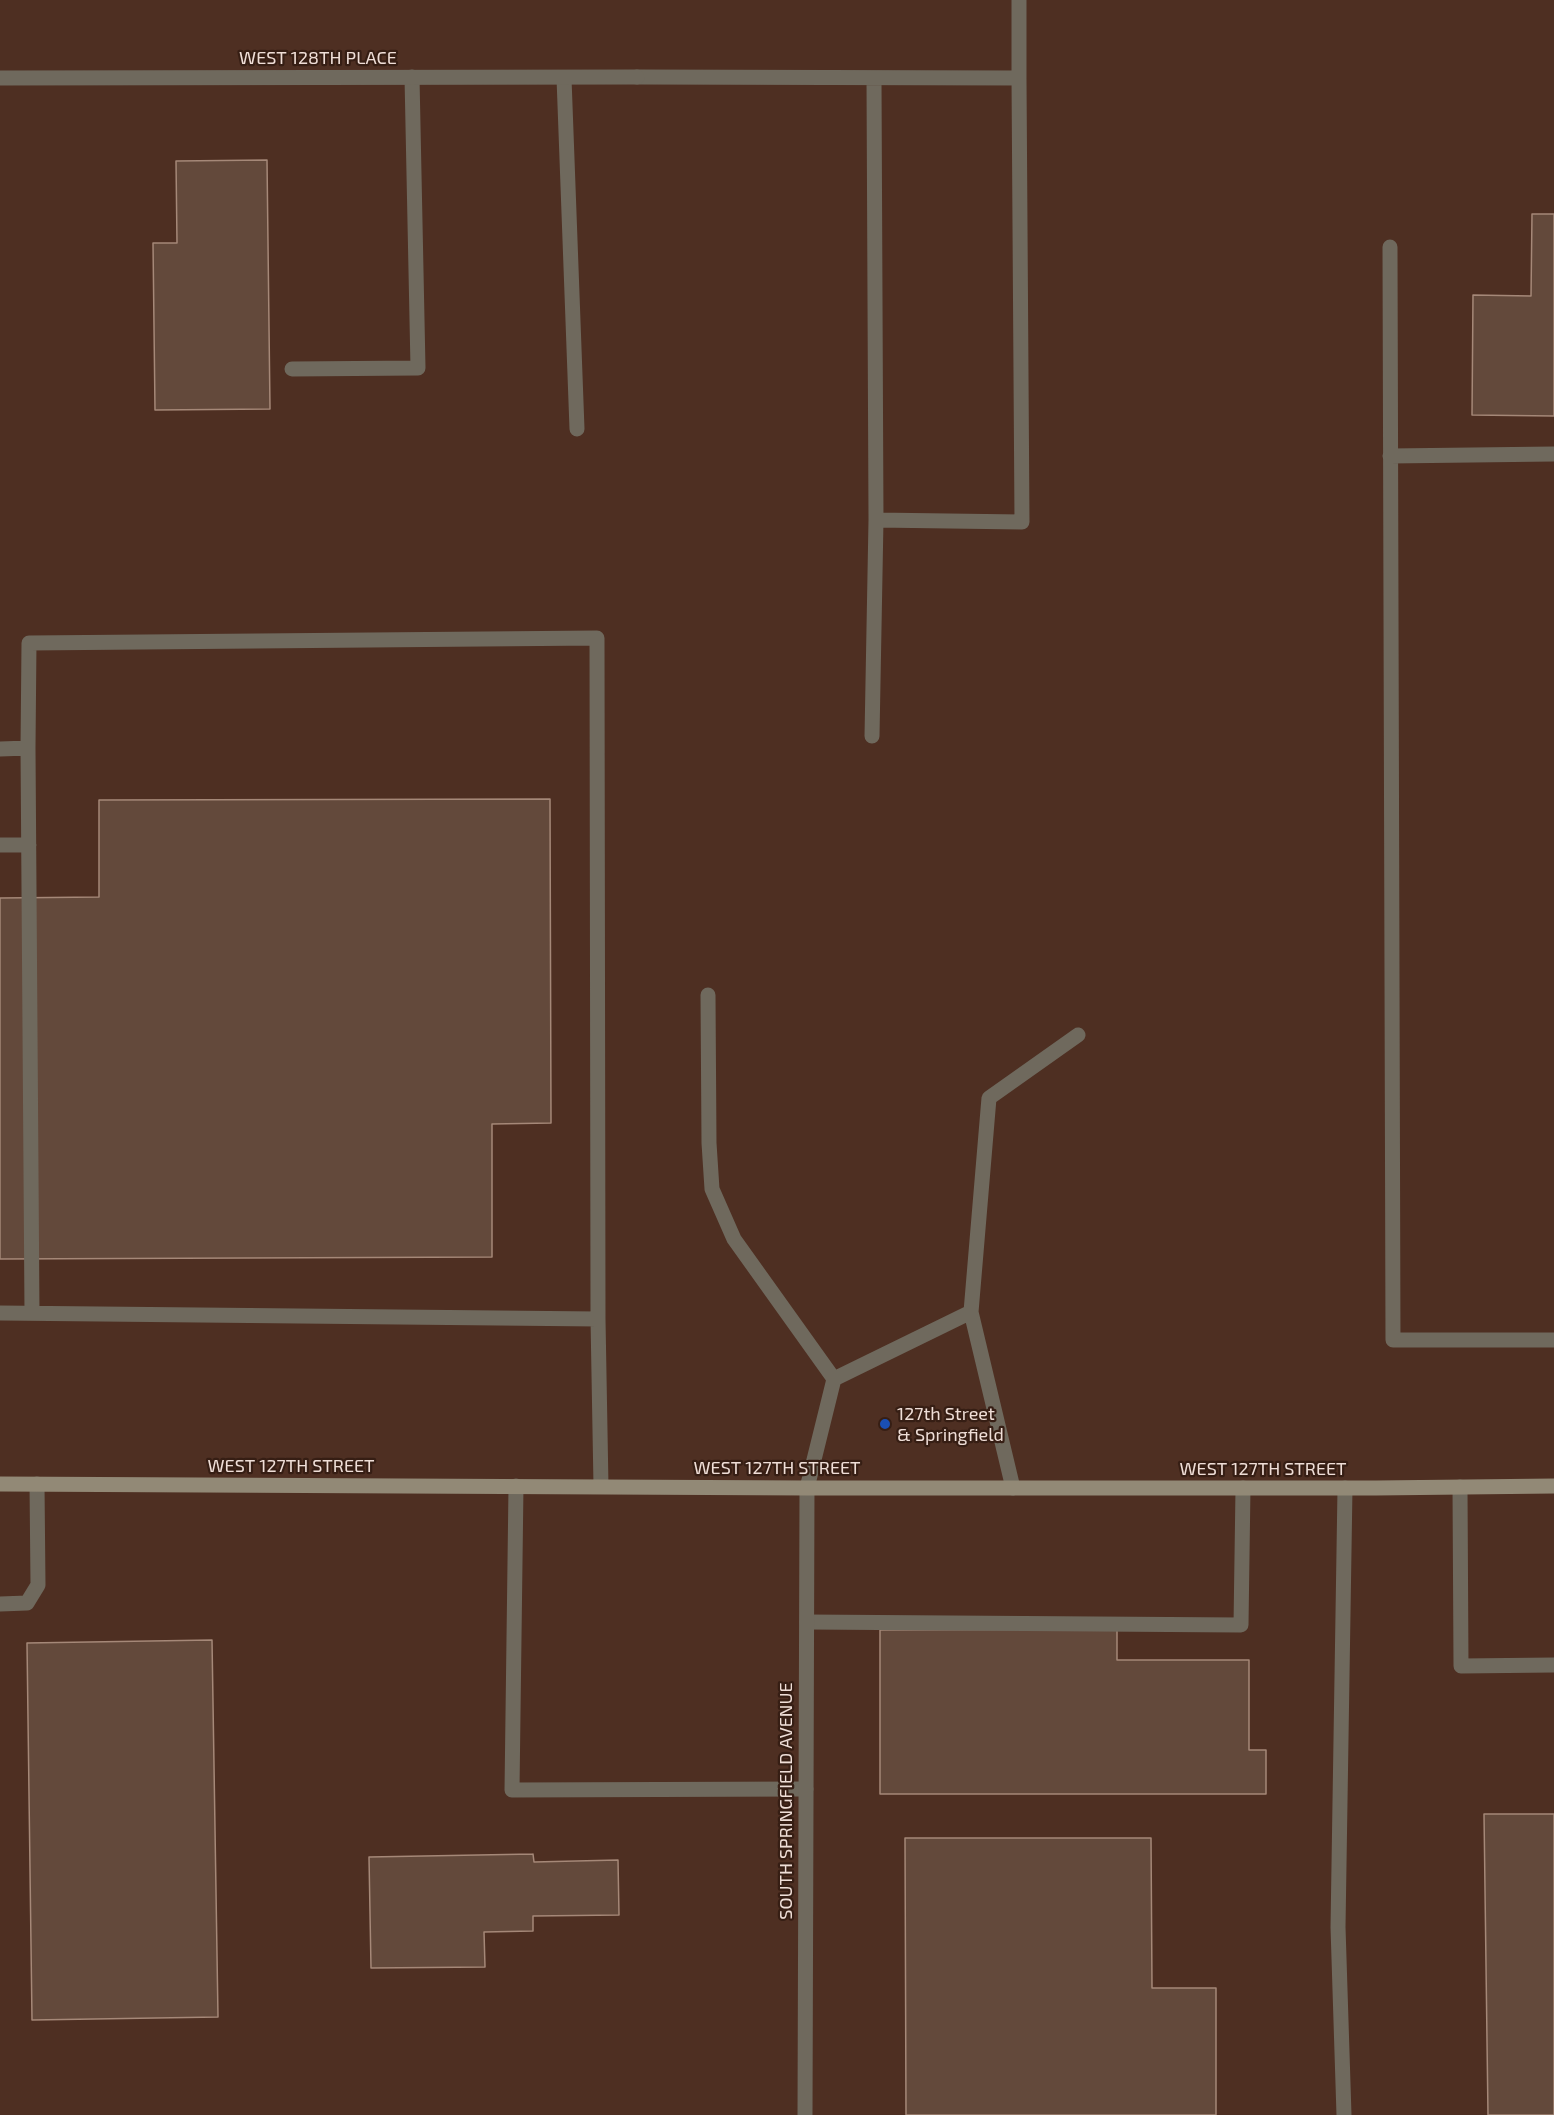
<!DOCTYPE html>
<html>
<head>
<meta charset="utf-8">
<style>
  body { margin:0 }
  canvas { display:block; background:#41281e }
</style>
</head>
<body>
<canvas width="1554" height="2115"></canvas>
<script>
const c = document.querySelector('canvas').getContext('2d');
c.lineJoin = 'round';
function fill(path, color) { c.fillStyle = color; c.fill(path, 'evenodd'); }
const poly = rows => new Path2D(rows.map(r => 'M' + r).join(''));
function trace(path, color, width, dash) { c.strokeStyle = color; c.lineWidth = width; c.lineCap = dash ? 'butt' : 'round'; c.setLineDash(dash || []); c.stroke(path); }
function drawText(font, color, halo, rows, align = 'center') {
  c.font = font + ' "Exo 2",sans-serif'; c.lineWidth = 4.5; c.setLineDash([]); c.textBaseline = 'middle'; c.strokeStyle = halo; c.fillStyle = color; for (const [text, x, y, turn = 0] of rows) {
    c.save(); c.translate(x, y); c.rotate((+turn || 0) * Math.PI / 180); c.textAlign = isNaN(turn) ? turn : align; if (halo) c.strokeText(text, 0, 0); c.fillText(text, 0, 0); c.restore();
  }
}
fill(poly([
  [0,0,1554,0,1554,2115,0,2115]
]), '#4e2f22');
const building = poly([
  [267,160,270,409,155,410,153,243,177,243,176,161,267,160],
  [1532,214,1554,214,1554,416,1472,415,1473,295,1531,296,1532,214],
  [550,799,551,1123,492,1124,492,1257,0,1259,0,898,99,897,99,800,550,799],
  [1117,1629,1117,1660,1249,1660,1249,1750,1266,1750,1266,1794,880,1794,880,1630,1117,1629],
  [212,1640,218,2017,32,2020,27,1643,212,1640],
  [1484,1814,1554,1814,1554,2115,1488,2115,1484,1814],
  [905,1838,1151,1838,1152,1988,1216,1988,1216,2115,906,2115,905,1838],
  [533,1854,534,1862,618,1860,619,1915,533,1916,533,1931,484,1932,485,1967,371,1968,369,1857,533,1854]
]);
fill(building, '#63493b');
trace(building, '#a58878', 1.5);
trace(poly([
  [637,77,1019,78,1019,0],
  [564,78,577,429],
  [874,79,876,520,1022,522,1019,78],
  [1390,247,1393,1340,1554,1340],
  [292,369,418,368,412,77],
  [1390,456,1554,454],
  [872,736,876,520],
  [28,748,29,643,597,638,598,1319,601,1486],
  [0,749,28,748,32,1313],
  [0,845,29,845],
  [708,995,709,1143,712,1189,734,1239,834,1379],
  [971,1312,989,1098,1078,1035],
  [0,1313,598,1319],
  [516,1486,512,1790,806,1789],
  [1460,1487,1461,1666,1554,1665],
  [807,1488,834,1379,971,1312,1013,1488],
  [0,1604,27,1603,38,1585,37,1484],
  [807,1622,1241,1625,1243,1488],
  [1344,2115,1338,1927,1345,1488]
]), '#6f695d', 15);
trace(poly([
  [0,78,637,77],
  [805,2115,807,1488]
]), '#6f695d', 15);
trace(poly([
  [0,1484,807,1488,1376,1488,1554,1486]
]), '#928976', 15);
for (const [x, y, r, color] of [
  [885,1424,6,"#1a4fb4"]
]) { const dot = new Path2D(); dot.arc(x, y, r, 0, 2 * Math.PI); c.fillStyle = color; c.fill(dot); trace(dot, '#361e14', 2); }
drawText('18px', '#efded7', '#361e14', [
  ["WEST 128TH PLACE",318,58],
  ["WEST 127TH STREET",291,1466],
  ["WEST 127TH STREET",777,1468],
  ["WEST 127TH STREET",1263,1469],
  ["SOUTH SPRINGFIELD AVENUE",786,1801,-90]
]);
drawText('18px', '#efded7', '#361e14', [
  ["127th Street",897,1414],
  ["& Springfield",897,1435]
], 'left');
</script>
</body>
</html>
